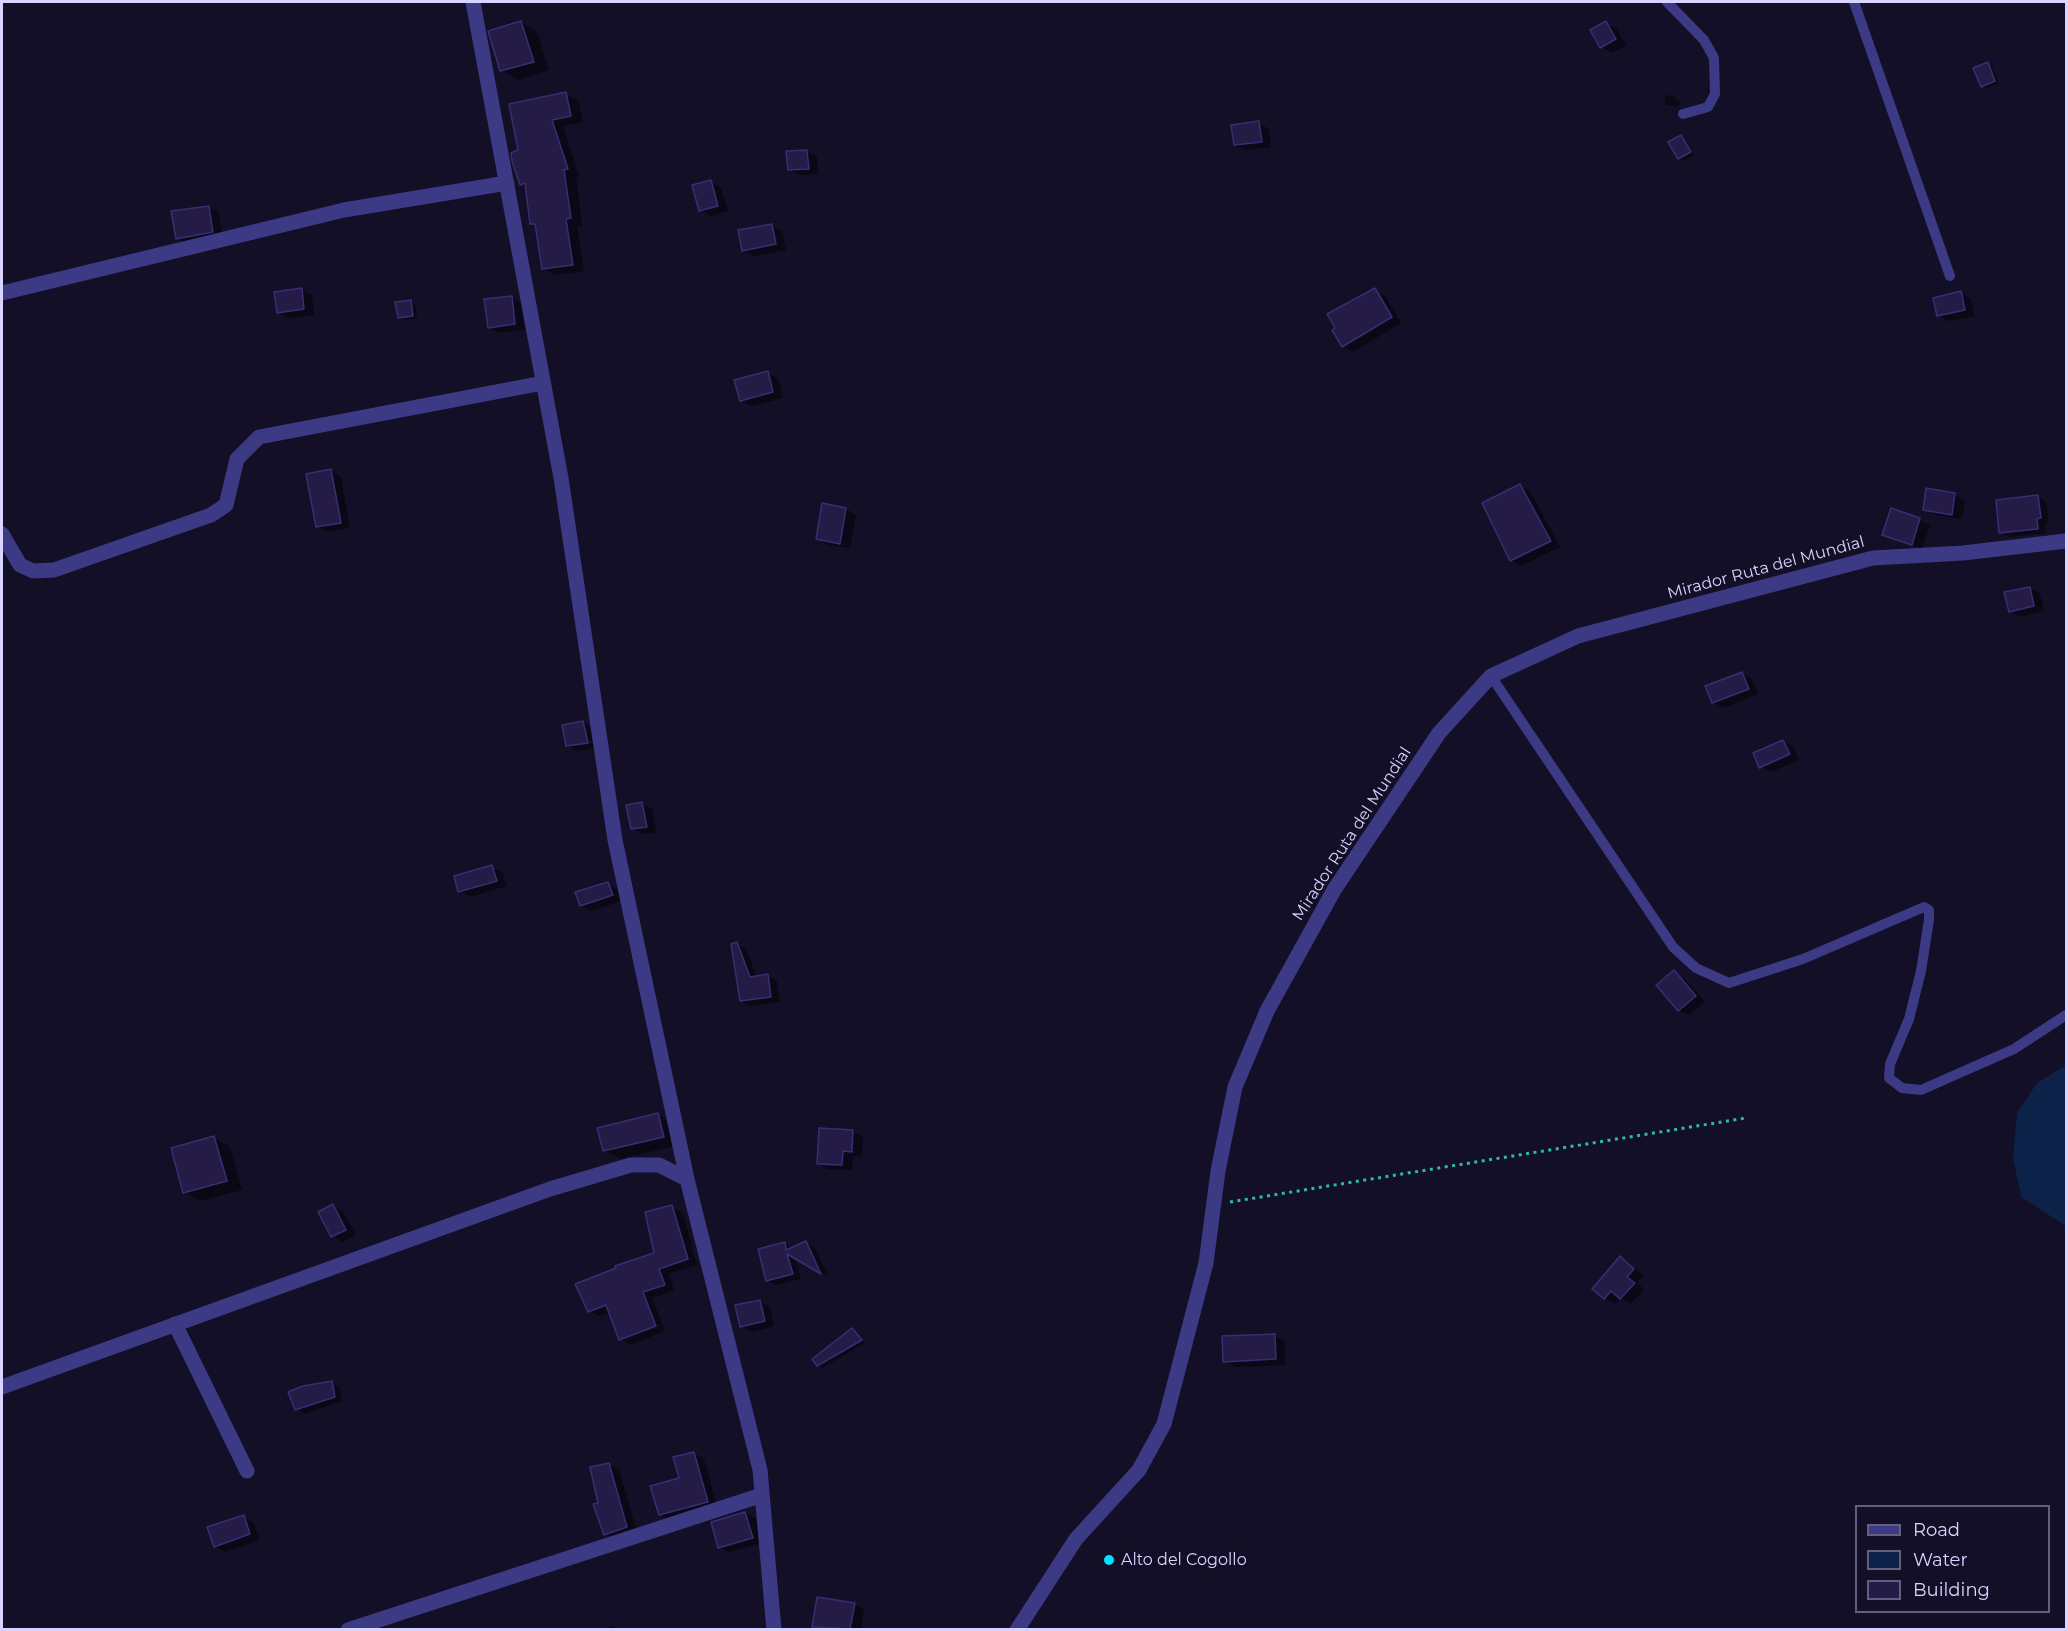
<!DOCTYPE html>
<html>
<head>
<meta charset="utf-8">
<style>
  body { margin:0 }
  #map { position:relative; width:2068px; height:1631px; overflow:hidden; background:#130f26; font-family:Montserrat,sans-serif }
  canvas { display:block }
  .frame { position:absolute; inset:0; border:3px solid #d9d4ff; pointer-events:none }
  .legend { position:absolute; left:1855px; top:1505px; width:195px; height:108px; box-sizing:border-box; background:#130f26; border:2px solid #625e7d; margin:0; padding:8px 10px; list-style:none; font-size:18px; color:#d9d4ff }
  .legend li { display:flex; align-items:center; gap:12px; height:30px }
  .legend b { width:30px; border:2px solid #625e7d }
</style>
</head>
<body>
<div id="map">
<canvas width="2068" height="1631"></canvas>
<div class="frame"></div>
<ul class="legend">
<li><b style="height:8px;background:#3d3a85"></b>Road</li>
<li><b style="height:16px;background:#0c2248"></b>Water</li>
<li><b style="height:16px;background:#241b47"></b>Building</li>
</ul>
</div>
<script>
const c = document.querySelector('canvas').getContext('2d');
c.lineJoin = 'round';
function fill(path, color) { c.fillStyle = color; c.fill(path, 'evenodd'); }
const poly = rows => new Path2D(rows.map(r => 'M' + r).join(''));
function trace(path, color, width, dash) { c.strokeStyle = color; c.lineWidth = width; c.lineCap = dash ? 'butt' : 'round'; c.setLineDash(dash || []); c.stroke(path); }
function drawText(font, color, halo, rows, align = 'center') {
  c.font = font + ' Montserrat,sans-serif'; c.lineWidth = 4.5; c.setLineDash([]); c.textBaseline = 'middle'; c.strokeStyle = halo; c.fillStyle = color; for (const [text, x, y, turn = 0] of rows) {
    c.save(); c.translate(x, y); c.rotate((+turn || 0) * Math.PI / 180); c.textAlign = isNaN(turn) ? turn : align; if (halo) c.strokeText(text, 0, 0); c.fillText(text, 0, 0); c.restore();
  }
}
fill(poly([
  [2066,1065,2066,1226,2021,1197,2013,1158,2017,1113,2037,1083]
]), '#0c2248');
fill(poly([
  [521,22,537,32,549,70,518,80,502,70],
  [1606,23,1616,28,1626,45,1612,53,1601,47],
  [1987,64,1992,67,1999,83,1987,88,1982,86],
  [566,94,578,101,583,122,563,126,579,176,576,177,582,225,577,226,584,271,555,275,543,268,537,226,532,224,526,187,522,184,520,151],
  [1673,95,1680,103,1678,107,1665,104,1665,96],
  [1258,123,1269,129,1271,147,1245,150,1235,145],
  [1681,136,1685,139,1694,155,1684,161,1679,158],
  [807,151,817,157,818,174,799,175,789,169],
  [711,182,721,188,728,211,711,216,700,210],
  [208,207,219,213,222,237,187,244,177,238],
  [772,225,782,231,786,250,754,256,743,250],
  [301,290,312,295,314,315,289,318,279,312],
  [1375,290,1385,296,1401,323,1353,352,1343,346],
  [1961,293,1971,299,1975,316,1948,321,1938,315],
  [511,297,521,303,525,329,499,333,489,327],
  [410,301,415,304,417,318,404,320,399,317],
  [768,373,778,379,783,398,751,406,741,400],
  [331,471,341,477,350,528,327,532,317,526],
  [1520,486,1530,491,1560,547,1521,566,1511,560],
  [1955,495,1965,501,1962,519,1935,515,1924,509],
  [2038,497,2046,502,2049,522,2045,523,2046,533,2009,537,2001,532],
  [846,509,856,515,850,548,828,545,818,539],
  [1892,510,1930,525,1922,549,1884,534],
  [2030,588,2040,594,2044,611,2020,617,2010,611],
  [1742,673,1752,679,1758,694,1723,708,1713,702],
  [583,722,593,728,597,748,578,751,567,745],
  [595,740,595,743,574,746,574,743],
  [1783,741,1793,747,1799,760,1771,772,1761,766],
  [642,804,652,809,656,832,643,834,632,828],
  [492,867,503,873,507,886,470,897,460,891],
  [608,884,618,890,622,901,591,911,581,905],
  [736,944,746,949,757,977,767,976,777,981,780,1002,750,1006,741,1001],
  [1674,972,1684,978,1705,1002,1689,1015,1679,1010],
  [658,1115,674,1124,679,1145,620,1159,604,1150],
  [852,1132,863,1137,862,1157,853,1156,852,1170,828,1169,818,1163],
  [214,1138,230,1147,242,1190,200,1201,185,1192],
  [333,1206,343,1212,356,1235,343,1242,333,1236],
  [672,1207,683,1213,697,1265,669,1274,674,1290,652,1298,665,1331,631,1345,621,1339,610,1313,599,1316,589,1311,656,1254],
  [806,1242,815,1248,828,1276,795,1257,801,1279,776,1285,767,1280,784,1244,792,1248],
  [1620,1258,1644,1275,1637,1283,1644,1289,1631,1304,1620,1297,1615,1304,1604,1298],
  [760,1301,770,1307,774,1326,752,1332,741,1326],
  [852,1330,865,1343,822,1368,818,1365],
  [1274,1336,1285,1341,1285,1365,1235,1367,1225,1361],
  [331,1383,340,1388,342,1401,305,1414,297,1409],
  [694,1453,704,1459,717,1507,670,1520,660,1514],
  [608,1464,619,1470,637,1532,615,1540,605,1534],
  [745,1513,756,1519,762,1543,729,1552,719,1547],
  [244,1517,254,1523,260,1540,225,1552,215,1546],
  [854,1604,864,1610,861,1630,819,1630,814,1627],
  [611,1626,617,1630,606,1630]
]), '#0007');
const building = poly([
  [521,21,534,62,500,71,488,31,521,21],
  [1606,21,1616,39,1600,48,1590,30,1606,21],
  [1988,62,1995,81,1981,87,1973,68,1988,62],
  [566,92,571,116,552,120,568,169,564,170,571,218,566,219,573,265,542,269,535,224,530,224,525,183,520,185,512,161,511,153,518,150,509,104,566,92],
  [1259,121,1262,142,1234,145,1231,125,1259,121],
  [1681,135,1691,152,1678,159,1668,142,1681,135],
  [807,150,809,169,788,170,786,151,807,150],
  [711,180,718,206,699,211,692,185,711,180],
  [209,206,213,232,176,239,171,211,209,206],
  [772,224,776,244,742,251,738,230,772,224],
  [302,288,304,309,277,313,274,292,302,288],
  [1375,288,1392,317,1342,347,1332,330,1335,328,1327,314,1375,288],
  [1961,291,1965,310,1937,316,1933,298,1961,291],
  [512,296,515,324,488,328,484,299,512,296],
  [411,300,413,316,398,318,395,302,411,300],
  [768,371,773,392,740,401,734,380,768,371],
  [331,469,341,523,316,527,306,474,331,469],
  [1520,484,1551,541,1510,561,1482,503,1520,484],
  [1926,488,1955,493,1952,515,1923,510,1926,488],
  [2038,495,2041,518,2037,519,2038,529,1999,533,1996,500,2038,495],
  [822,503,846,508,840,544,816,539,822,503],
  [1891,508,1920,518,1912,545,1882,535,1891,508],
  [2030,587,2034,606,2009,612,2004,592,2030,587],
  [1742,672,1749,689,1712,703,1705,686,1742,672],
  [583,721,588,743,566,746,562,725,583,721],
  [1783,740,1790,754,1759,768,1753,753,1783,740],
  [642,802,647,827,631,829,626,805,642,802],
  [492,865,497,881,458,892,454,876,492,865],
  [608,882,613,895,580,906,575,892,608,882],
  [737,942,750,977,768,974,771,997,740,1001,731,944,737,942],
  [1674,970,1696,996,1678,1011,1656,985,1674,970],
  [658,1113,664,1137,603,1151,597,1128,658,1113],
  [819,1128,853,1130,852,1152,843,1151,842,1165,817,1164,819,1128],
  [214,1136,227,1181,183,1193,171,1148,214,1136],
  [333,1204,346,1230,331,1237,318,1212,333,1204],
  [672,1205,688,1259,659,1269,665,1285,643,1292,656,1326,619,1340,606,1305,588,1312,575,1284,616,1268,615,1266,654,1253,645,1212,672,1205],
  [806,1241,821,1274,787,1254,793,1274,766,1281,758,1249,785,1242,786,1250,806,1241],
  [1620,1256,1634,1269,1627,1277,1635,1283,1620,1299,1611,1291,1604,1299,1592,1289,1620,1256],
  [760,1300,765,1321,740,1327,735,1305,760,1300],
  [852,1328,862,1340,817,1366,812,1359,852,1328],
  [1275,1334,1276,1359,1223,1362,1222,1336,1275,1334],
  [332,1381,335,1397,295,1410,288,1392,303,1386,332,1381],
  [694,1452,708,1502,659,1515,650,1486,679,1478,673,1457,694,1452],
  [609,1463,627,1527,604,1535,593,1504,598,1503,590,1467,609,1463],
  [745,1512,753,1538,718,1548,711,1522,745,1512],
  [244,1515,250,1534,214,1547,207,1527,244,1515],
  [817,1597,855,1603,850,1629,812,1627,817,1597]
]);
fill(building, '#241b47');
trace(building, '#3b2d73', 1.5);
trace(poly([
  [1230,1202,1746,1118]
]), '#2fb8b0', 3, [3, 4.5]);
trace(poly([
  [1667,2,1704,40,1714,58,1715,94,1708,107,1683,114],
  [1854,2,1950,276],
  [1491,676,1673,947,1696,968,1729,983,1803,959,1924,907,1929,910,1929,920,1921,971,1909,1019,1890,1064,1889,1078,1902,1088,1921,1090,2014,1049,2066,1015]
]), '#3d3a85', 10);
trace(poly([
  [473,2,561,478,615,840,687,1179,760,1470,774,1630],
  [2,293,344,210,507,183],
  [2,534,20,565,33,571,54,570,211,515,226,505,237,459,259,437,543,383],
  [175,1324,247,1471],
  [2,1387,550,1189,631,1165,659,1165,687,1179],
  [348,1630,762,1495],
  [1017,1630,1076,1539,1139,1470,1164,1424,1206,1263,1218,1171,1235,1087,1267,1011,1334,890,1439,733,1491,676,1578,636,1873,558,1963,553,2066,541]
]), '#3d3a85', 15);
for (const [x, y, r, color] of [
  [1109,1560,6,"#00e5ff"]
]) { const dot = new Path2D(); dot.arc(x, y, r, 0, 2 * Math.PI); c.fillStyle = color; c.fill(dot); trace(dot, '#130f26', 2); }
drawText('16px', '#d9d4ff', '#130f26', [
  ["Mirador Ruta del Mundial",1766,568,-15],
  ["Mirador Ruta del Mundial",1352,834,-57]
]);
drawText('16px', '#d9d4ff', '#130f26', [
  ["Alto del Cogollo",1121,1560]
], 'left');
</script>
</body>
</html>
